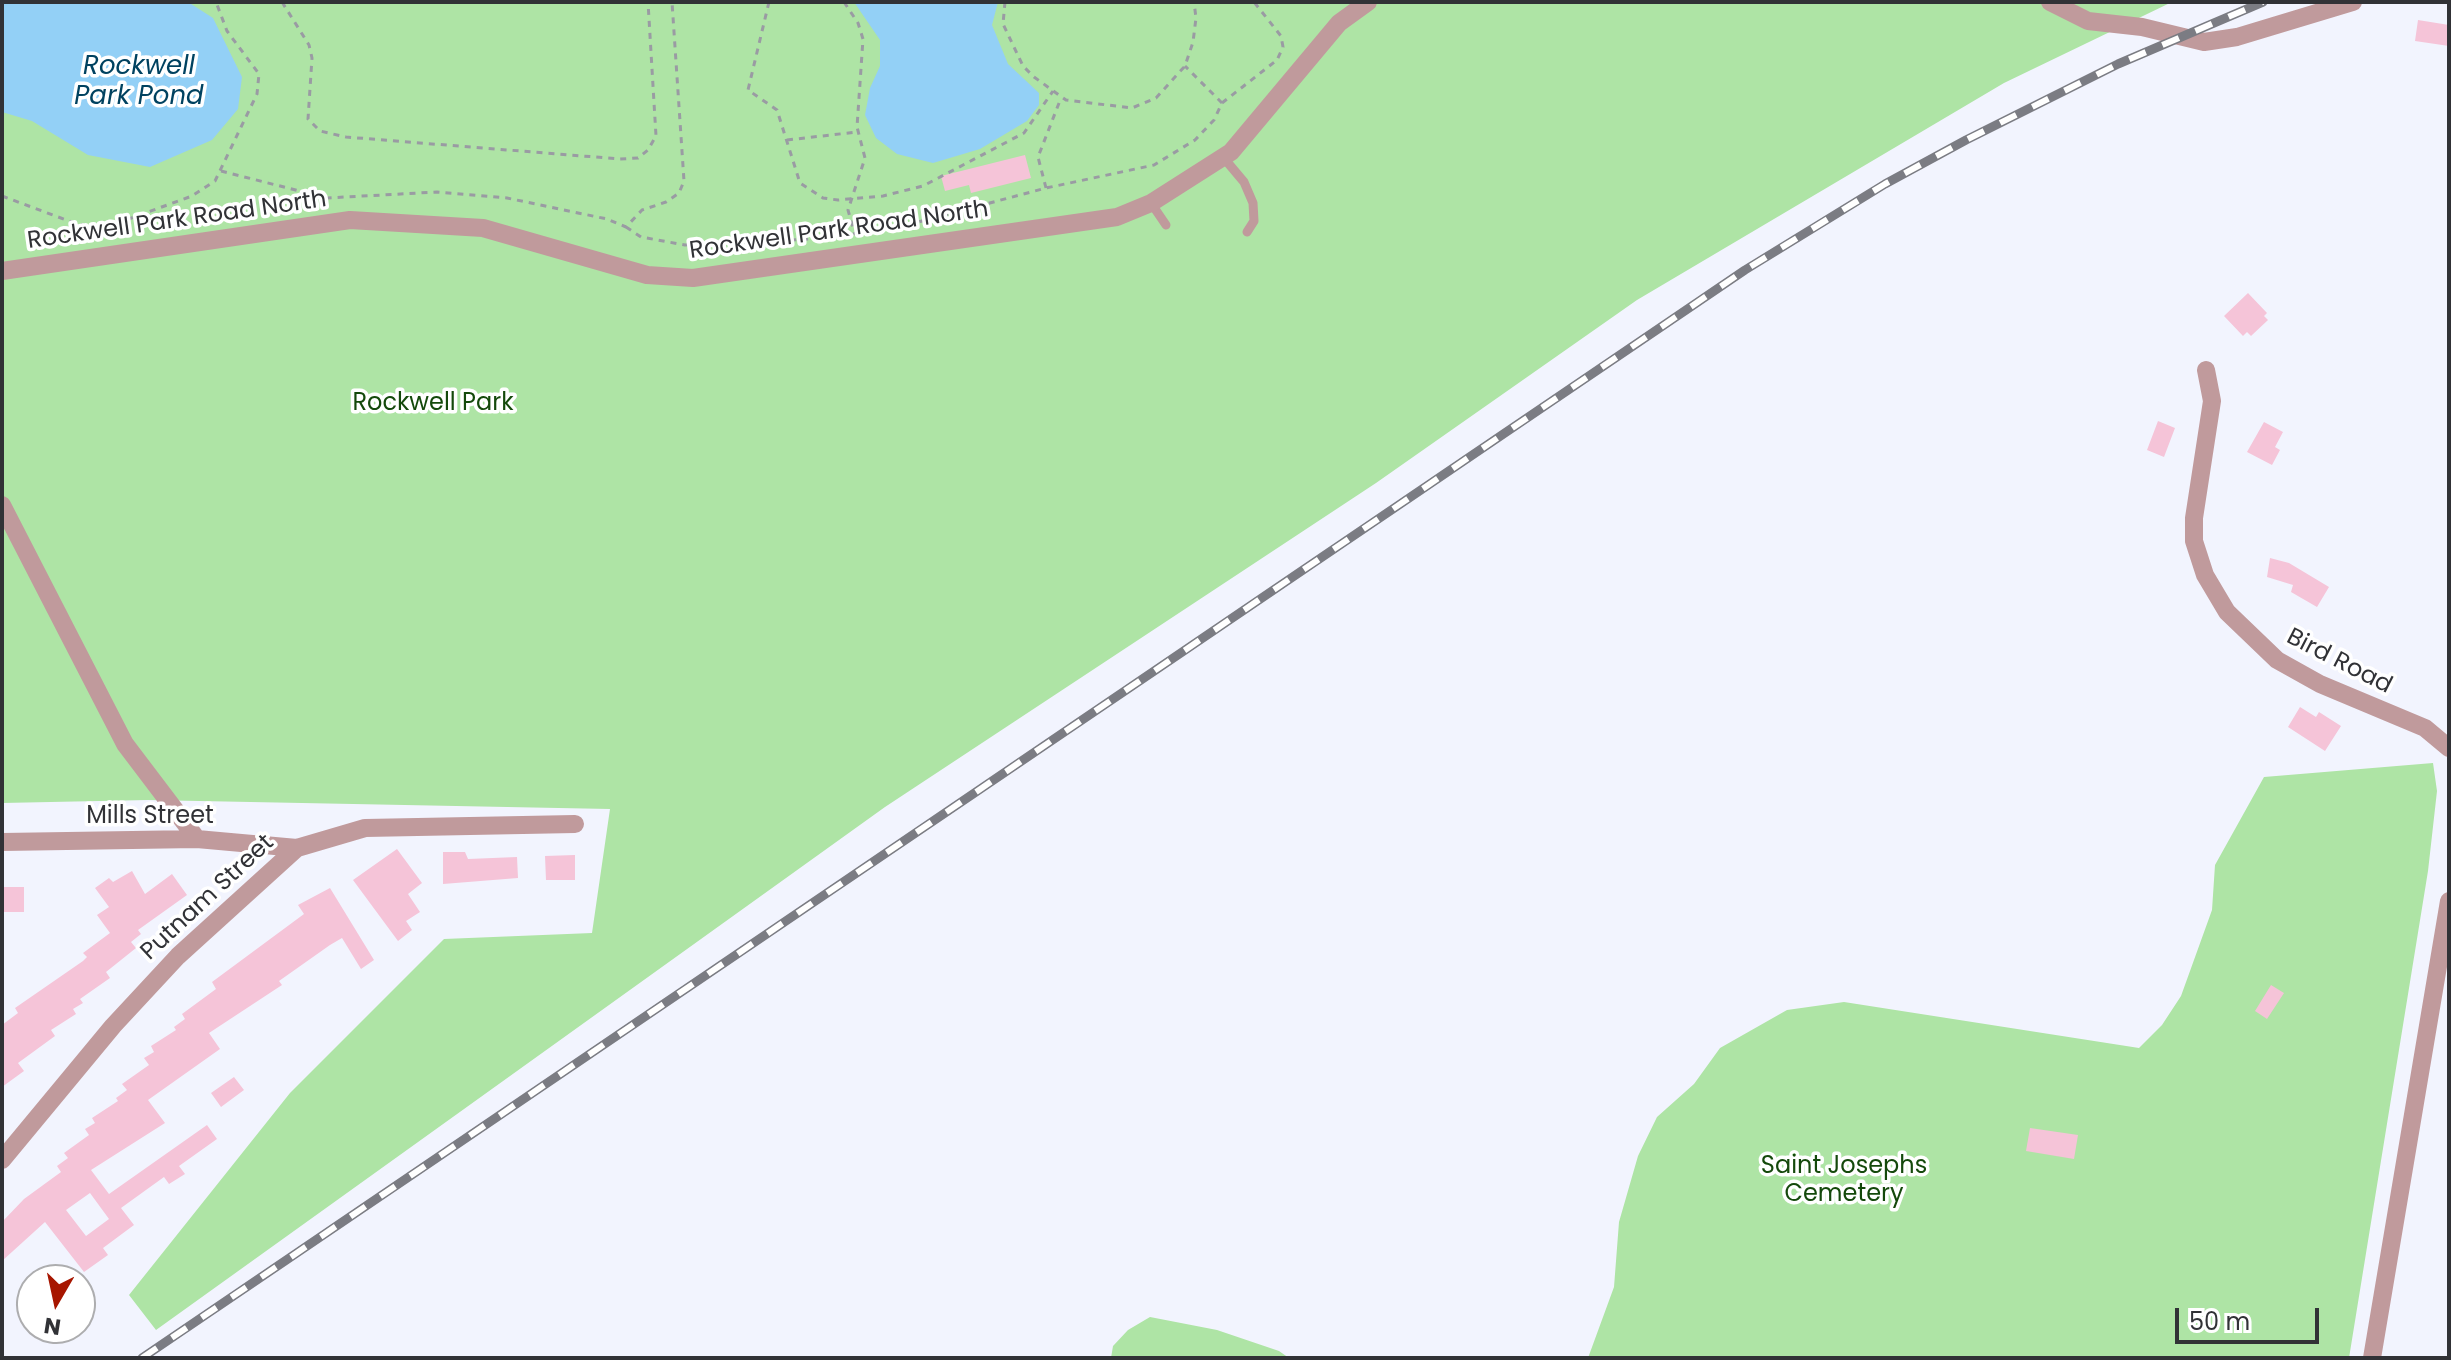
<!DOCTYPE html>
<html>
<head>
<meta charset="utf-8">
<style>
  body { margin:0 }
  #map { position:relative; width:2451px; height:1360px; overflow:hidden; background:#f2f4fe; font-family:Poppins,sans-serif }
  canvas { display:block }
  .frame { position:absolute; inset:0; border:4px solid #313236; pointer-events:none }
  .north { position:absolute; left:16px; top:1264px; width:80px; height:80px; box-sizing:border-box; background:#fff; border:2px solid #adadaf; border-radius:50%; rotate:189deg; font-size:22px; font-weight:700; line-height:32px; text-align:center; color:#313236 }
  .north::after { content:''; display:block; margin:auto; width:28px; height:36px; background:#a71600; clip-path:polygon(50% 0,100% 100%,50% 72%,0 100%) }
  .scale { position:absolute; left:2175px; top:1308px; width:144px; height:36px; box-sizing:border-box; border:4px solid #313236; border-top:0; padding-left:10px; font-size:24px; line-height:28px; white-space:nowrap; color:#313236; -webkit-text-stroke:6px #fff; paint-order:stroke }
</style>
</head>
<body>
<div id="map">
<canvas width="2451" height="1360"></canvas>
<div class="frame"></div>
<div class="north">N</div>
<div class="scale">50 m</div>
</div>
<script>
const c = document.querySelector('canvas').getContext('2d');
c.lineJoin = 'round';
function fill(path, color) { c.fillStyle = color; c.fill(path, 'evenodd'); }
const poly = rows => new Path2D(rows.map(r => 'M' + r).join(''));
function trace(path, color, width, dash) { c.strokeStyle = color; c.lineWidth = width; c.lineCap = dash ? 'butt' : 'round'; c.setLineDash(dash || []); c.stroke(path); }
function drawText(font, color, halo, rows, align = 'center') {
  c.font = font + ' Poppins,sans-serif'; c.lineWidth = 7; c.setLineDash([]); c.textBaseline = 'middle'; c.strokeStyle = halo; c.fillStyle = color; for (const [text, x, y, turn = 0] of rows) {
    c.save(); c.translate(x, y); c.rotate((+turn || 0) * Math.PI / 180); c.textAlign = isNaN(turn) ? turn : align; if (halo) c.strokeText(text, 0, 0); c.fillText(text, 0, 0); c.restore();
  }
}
fill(poly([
  [2,2,2172,2,2004,83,1637,300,1376,483,885,807,156,1330,129,1295,290,1093,444,939,592,933,610,809,148,800,2,803],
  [2433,763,2437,791,2428,871,2349,1358,1588,1358,1614,1287,1619,1222,1638,1156,1657,1117,1694,1084,1720,1048,1787,1010,1844,1002,2139,1048,2162,1025,2181,996,2212,910,2215,865,2264,777],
  [1150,1317,1217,1330,1279,1351,1289,1358,1111,1358,1113,1346,1128,1330]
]), '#aee4a5');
fill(poly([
  [2,2,188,2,213,18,242,77,238,109,212,140,150,167,88,155,32,121,2,112],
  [854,2,998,2,992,25,1008,64,1039,93,1039,105,1027,121,980,149,933,163,897,154,876,138,865,115,870,88,880,66,880,40]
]), '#93d0f6');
fill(poly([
  [2418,20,2449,25,2449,46,2415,41],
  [1025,155,1031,178,971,193,969,185,945,191,941,176],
  [2248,293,2267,313,2264,316,2268,320,2251,336,2247,332,2243,336,2224,316],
  [2158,421,2175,428,2164,457,2147,450],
  [2264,422,2283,432,2275,447,2280,450,2272,465,2247,452],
  [2270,558,2289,563,2329,587,2317,607,2291,592,2293,585,2267,577],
  [2300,707,2316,717,2319,712,2341,726,2325,751,2288,727],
  [397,849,422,883,408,894,420,912,406,921,412,930,398,941,353,880],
  [443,852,465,852,468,859,517,857,518,878,443,884],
  [575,855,575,880,546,880,545,856],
  [132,871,145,894,172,874,187,895,138,930,141,934,131,942,136,948,106,972,110,978,80,999,83,1003,73,1009,76,1014,51,1030,55,1036,18,1063,24,1071,2,1087,2,1025,18,1013,15,1008,83,961,87,957,83,953,110,933,97,915,109,907,95,888,109,878,113,882],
  [2,887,24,887,24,912,2,912],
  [330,888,374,960,361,969,342,938,330,945,279,981,282,985,209,1033,220,1049,148,1100,165,1123,91,1170,109,1194,207,1125,217,1139,179,1166,185,1174,169,1184,164,1177,121,1208,134,1225,103,1248,108,1255,84,1272,45,1222,2,1261,2,1222,24,1199,61,1172,57,1166,68,1158,64,1153,89,1135,85,1129,95,1123,92,1118,118,1101,116,1098,127,1090,122,1084,149,1065,144,1058,154,1052,151,1046,176,1030,174,1027,185,1019,182,1014,216,989,212,982,304,914,298,905],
  [90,1193,109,1219,86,1236,66,1210],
  [2271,985,2284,993,2267,1019,2255,1011],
  [234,1077,244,1090,221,1107,211,1093],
  [2030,1128,2078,1135,2074,1159,2026,1151]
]), '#f5c4d8');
trace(poly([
  [282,2,309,45,312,58,308,119,320,131,346,137,620,159,638,158,648,150,656,136,648,2],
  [769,2,748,90,777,110,800,183,823,198,838,200,883,196,923,186,1024,133,1053,91],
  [844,2,858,23,863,39,857,127,865,158,848,210,855,235],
  [1005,2,1003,24,1023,66,1034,77,1066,100,1132,108,1156,98,1185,66,1193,42,1196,18,1194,2],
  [1222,103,1277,60,1283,47,1281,36,1254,2],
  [787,140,857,132],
  [221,171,327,198,437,192,507,198,607,219,626,227,642,210,666,202,679,193,684,181,672,2],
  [1046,188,1038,157,1061,98],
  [2,196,77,224,104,228,192,196,215,181,257,94,259,74,227,31,216,2],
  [626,227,641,237,685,245,830,238],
  [896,228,1046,188,1154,165,1195,140,1214,120,1222,103,1185,66]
]), '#9a9ba3', 3, [6, 6]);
trace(poly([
  [1223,157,1244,182,1253,203,1254,221,1247,232],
  [1151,203,1166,225]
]), '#c09a9c', 9);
trace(poly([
  [2050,2,2088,21,2142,27,2204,42,2237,37,2353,2],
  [2,271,350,220,483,228,647,275,693,278,1117,217,1151,203,1231,152,1339,23,1368,2],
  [2206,370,2212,401,2194,518,2194,541,2205,575,2227,612,2277,660,2320,684,2425,728,2449,748],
  [2,505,125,744,197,839],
  [2,842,197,839,297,848],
  [2,1160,113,1026,178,956,297,848,365,828,575,824],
  [2372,1358,2449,901]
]), '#c09a9c', 18);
const rail = poly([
  [142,1358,1745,270,1885,184,1966,140,2118,64,2263,2]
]);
trace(rail, '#7b7c83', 9);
trace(rail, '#fff', 6, [18]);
drawText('24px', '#313236', '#fff', [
  ["Rockwell Park Road North",177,221,-8],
  ["Rockwell Park Road North",839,231,-8],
  ["Bird Road",2339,662,27],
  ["Mills Street",150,817],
  ["Putnam Street",208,898,-43]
]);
drawText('24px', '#14490b', '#fff', [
  ["Rockwell Park",433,404],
  ["Saint Josephs",1844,1167],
  ["Cemetery",1844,1195]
]);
drawText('italic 26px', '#004260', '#fff', [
  ["Rockwell",139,67],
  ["Park Pond",139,97]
]);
</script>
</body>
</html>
